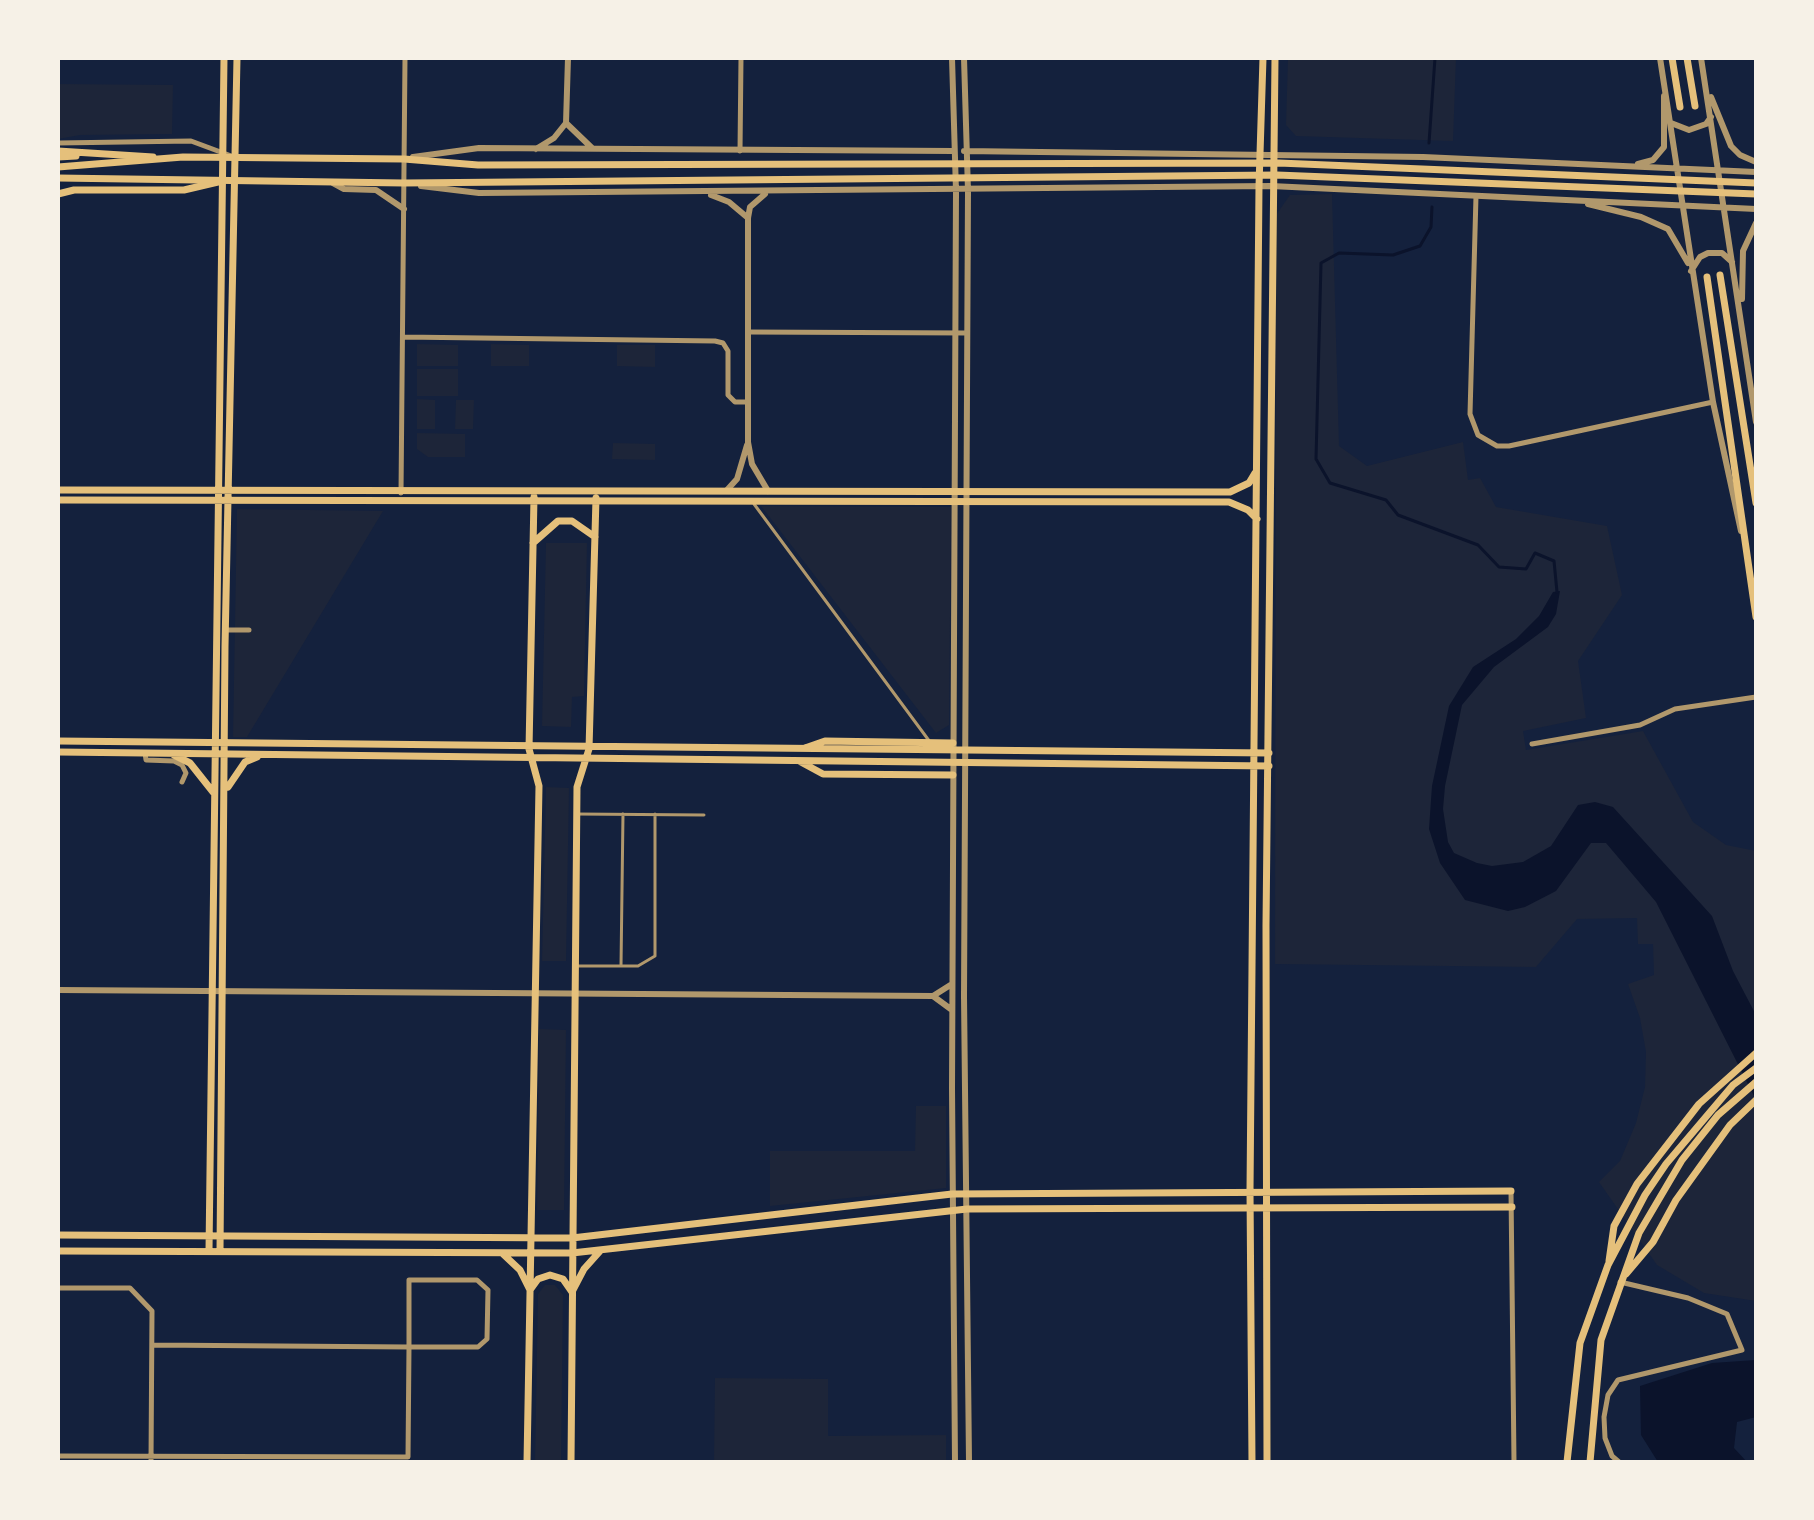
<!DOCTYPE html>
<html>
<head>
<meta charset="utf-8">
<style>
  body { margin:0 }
  #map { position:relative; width:1814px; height:1520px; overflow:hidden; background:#14213d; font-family:Arial,sans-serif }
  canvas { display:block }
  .frame { position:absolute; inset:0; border:60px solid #f6f1e7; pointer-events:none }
</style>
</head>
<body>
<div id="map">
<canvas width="1814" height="1520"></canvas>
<div class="frame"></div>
</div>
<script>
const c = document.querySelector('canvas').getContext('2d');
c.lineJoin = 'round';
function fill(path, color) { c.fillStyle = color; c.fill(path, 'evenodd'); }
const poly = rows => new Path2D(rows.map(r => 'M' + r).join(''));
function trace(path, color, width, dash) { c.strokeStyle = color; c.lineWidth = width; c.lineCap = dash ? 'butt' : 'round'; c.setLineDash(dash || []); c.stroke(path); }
fill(poly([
  [1288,58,1456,58,1453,141,1296,136,1286,125],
  [58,84,173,85,172,134,80,135,58,139],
  [1332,194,1339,446,1367,466,1463,442,1468,480,1480,478,1496,507,1607,526,1622,595,1578,661,1586,718,1523,731,1526,750,1643,731,1693,822,1726,845,1756,851,1756,1301,1704,1293,1657,1265,1599,1182,1620,1161,1636,1123,1645,1087,1646,1052,1640,1018,1628,984,1654,975,1653,944,1638,944,1637,918,1577,919,1536,967,1275,964,1276,215,1290,195],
  [417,344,458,345,458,366,417,366],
  [491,344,529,345,529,366,491,366],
  [617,345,655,345,655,367,617,366],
  [417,369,458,369,458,396,417,396],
  [417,399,435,400,435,429,417,429],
  [456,400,474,400,473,429,455,429],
  [417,433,465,434,465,457,428,457,417,449],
  [613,443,655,444,655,460,612,459],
  [761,506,951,507,949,725,936,733],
  [237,509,383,511,247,737,233,737],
  [546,543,587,543,584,696,572,697,571,727,542,726],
  [546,787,569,788,566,961,542,961],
  [539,1029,566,1030,564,1210,537,1210],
  [916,1106,946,1106,946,1188,770,1206,770,1151,915,1151],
  [545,1285,555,1285,563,1295,561,1462,535,1462,538,1294],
  [715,1378,828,1379,828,1436,946,1435,946,1462,714,1462]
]), '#1d2539');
fill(poly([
  [1560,591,1556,614,1548,627,1494,667,1462,705,1445,786,1443,809,1448,842,1454,853,1477,863,1492,866,1523,862,1551,846,1578,805,1595,802,1613,807,1712,916,1733,971,1756,1015,1756,1100,1656,902,1606,843,1591,843,1556,891,1525,907,1508,911,1465,900,1440,863,1429,829,1432,786,1449,706,1473,667,1516,639,1539,616,1553,592],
  [1756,1360,1756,1417,1737,1422,1734,1448,1747,1462,1658,1462,1641,1435,1640,1386,1712,1363]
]), '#0b132b');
trace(poly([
  [1429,143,1435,58],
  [1432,207,1431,227,1420,246,1393,255,1339,253,1321,263,1316,459,1330,483,1386,500,1398,515,1478,545,1499,567,1526,569,1535,553,1554,561,1557,592]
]), '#0b132b', 3);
trace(poly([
  [754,504,930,742],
  [576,814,704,815],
  [575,966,638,966,655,956,655,814],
  [621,966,623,814]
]), '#b1986c', 3);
trace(poly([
  [58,143,191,141,234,157],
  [740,151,741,58],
  [1476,196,1470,414,1478,435,1497,446,1509,446,1713,402],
  [748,332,967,333],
  [403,337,715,341,723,343,728,351,728,395,735,402,748,402],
  [401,493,405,58],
  [225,630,249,630],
  [1532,744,1640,725,1675,709,1756,697],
  [145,753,146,760,174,761,182,765,186,773,182,782],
  [1511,1191,1514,1462],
  [58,1288,130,1288,152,1311,151,1462],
  [58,1456,408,1457,409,1347,409,1280,477,1280,488,1290,487,1339,478,1347,409,1347,152,1345],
  [1619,1462,1612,1456,1605,1438,1604,1417,1608,1395,1618,1380,1742,1350,1727,1314,1688,1298,1620,1282]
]), '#b1986c', 5);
trace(poly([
  [952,58,956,191,952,1088,955,1462],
  [964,58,968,191,964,996,969,1462],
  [1660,58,1713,402,1741,531],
  [1701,58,1756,422],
  [1711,97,1731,146,1740,155,1756,162],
  [566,123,568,58],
  [566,123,592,148],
  [1671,123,1689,130,1706,124,1711,117],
  [536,149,554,138,566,123],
  [964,151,1423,157,1756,172],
  [413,157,479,148,953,151],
  [1638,164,1653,160,1664,147,1664,96],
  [333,183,344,189,376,190,404,209],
  [421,186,479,193,1271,186,1756,209],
  [765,194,750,207,748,218,748,442,752,464,768,491],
  [711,195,729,202,748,218],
  [1588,204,1641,217,1668,229,1688,263],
  [1691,271,1700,257,1708,253,1722,253,1732,262],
  [1742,299,1743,251,1756,223],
  [727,490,737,479,747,445],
  [58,990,933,996,952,984],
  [933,996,952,1010]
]), '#b1986c', 6);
trace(poly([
  [58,151,153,157],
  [58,157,76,156],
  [58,194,74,190,184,190,218,182],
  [58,490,1230,492,1249,483,1255,473],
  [58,500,1229,502,1248,510,1257,519],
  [533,543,558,521,572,521,595,537],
  [58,741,1269,753],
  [805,748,825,741,953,743],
  [58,752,1269,766],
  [174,755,190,763,213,792],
  [799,761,823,774,953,775],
  [228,787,245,762,257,757],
  [58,1235,572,1238,952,1194,1511,1191],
  [58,1251,572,1253,967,1209,1512,1207],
  [209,1251,224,58],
  [220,1251,225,646,237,58],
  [503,1254,520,1270,530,1290,538,1279,550,1275,563,1279,572,1292,584,1269,601,1250],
  [527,1462,539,786,529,749,534,497],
  [571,1462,577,787,589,749,596,498],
  [1252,1462,1250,1190,1259,186,1263,58],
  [1267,1462,1266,925,1275,58]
]), '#e5c07b', 7);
trace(poly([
  [1672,58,1680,107],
  [1687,58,1695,106],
  [58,167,183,157,404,159,478,165,1279,163,1756,183],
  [58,178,404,183,1277,175,1756,194],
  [1720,275,1756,503],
  [1707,277,1756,617],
  [1609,1261,1614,1226,1637,1184,1699,1104,1756,1053],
  [1626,1274,1653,1242,1676,1200,1730,1125,1756,1100],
  [1567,1462,1580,1343,1608,1265,1645,1195,1666,1164,1733,1085,1756,1068],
  [1590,1462,1601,1340,1639,1233,1682,1160,1718,1115,1756,1082]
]), '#e5c07b', 7);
</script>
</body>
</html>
